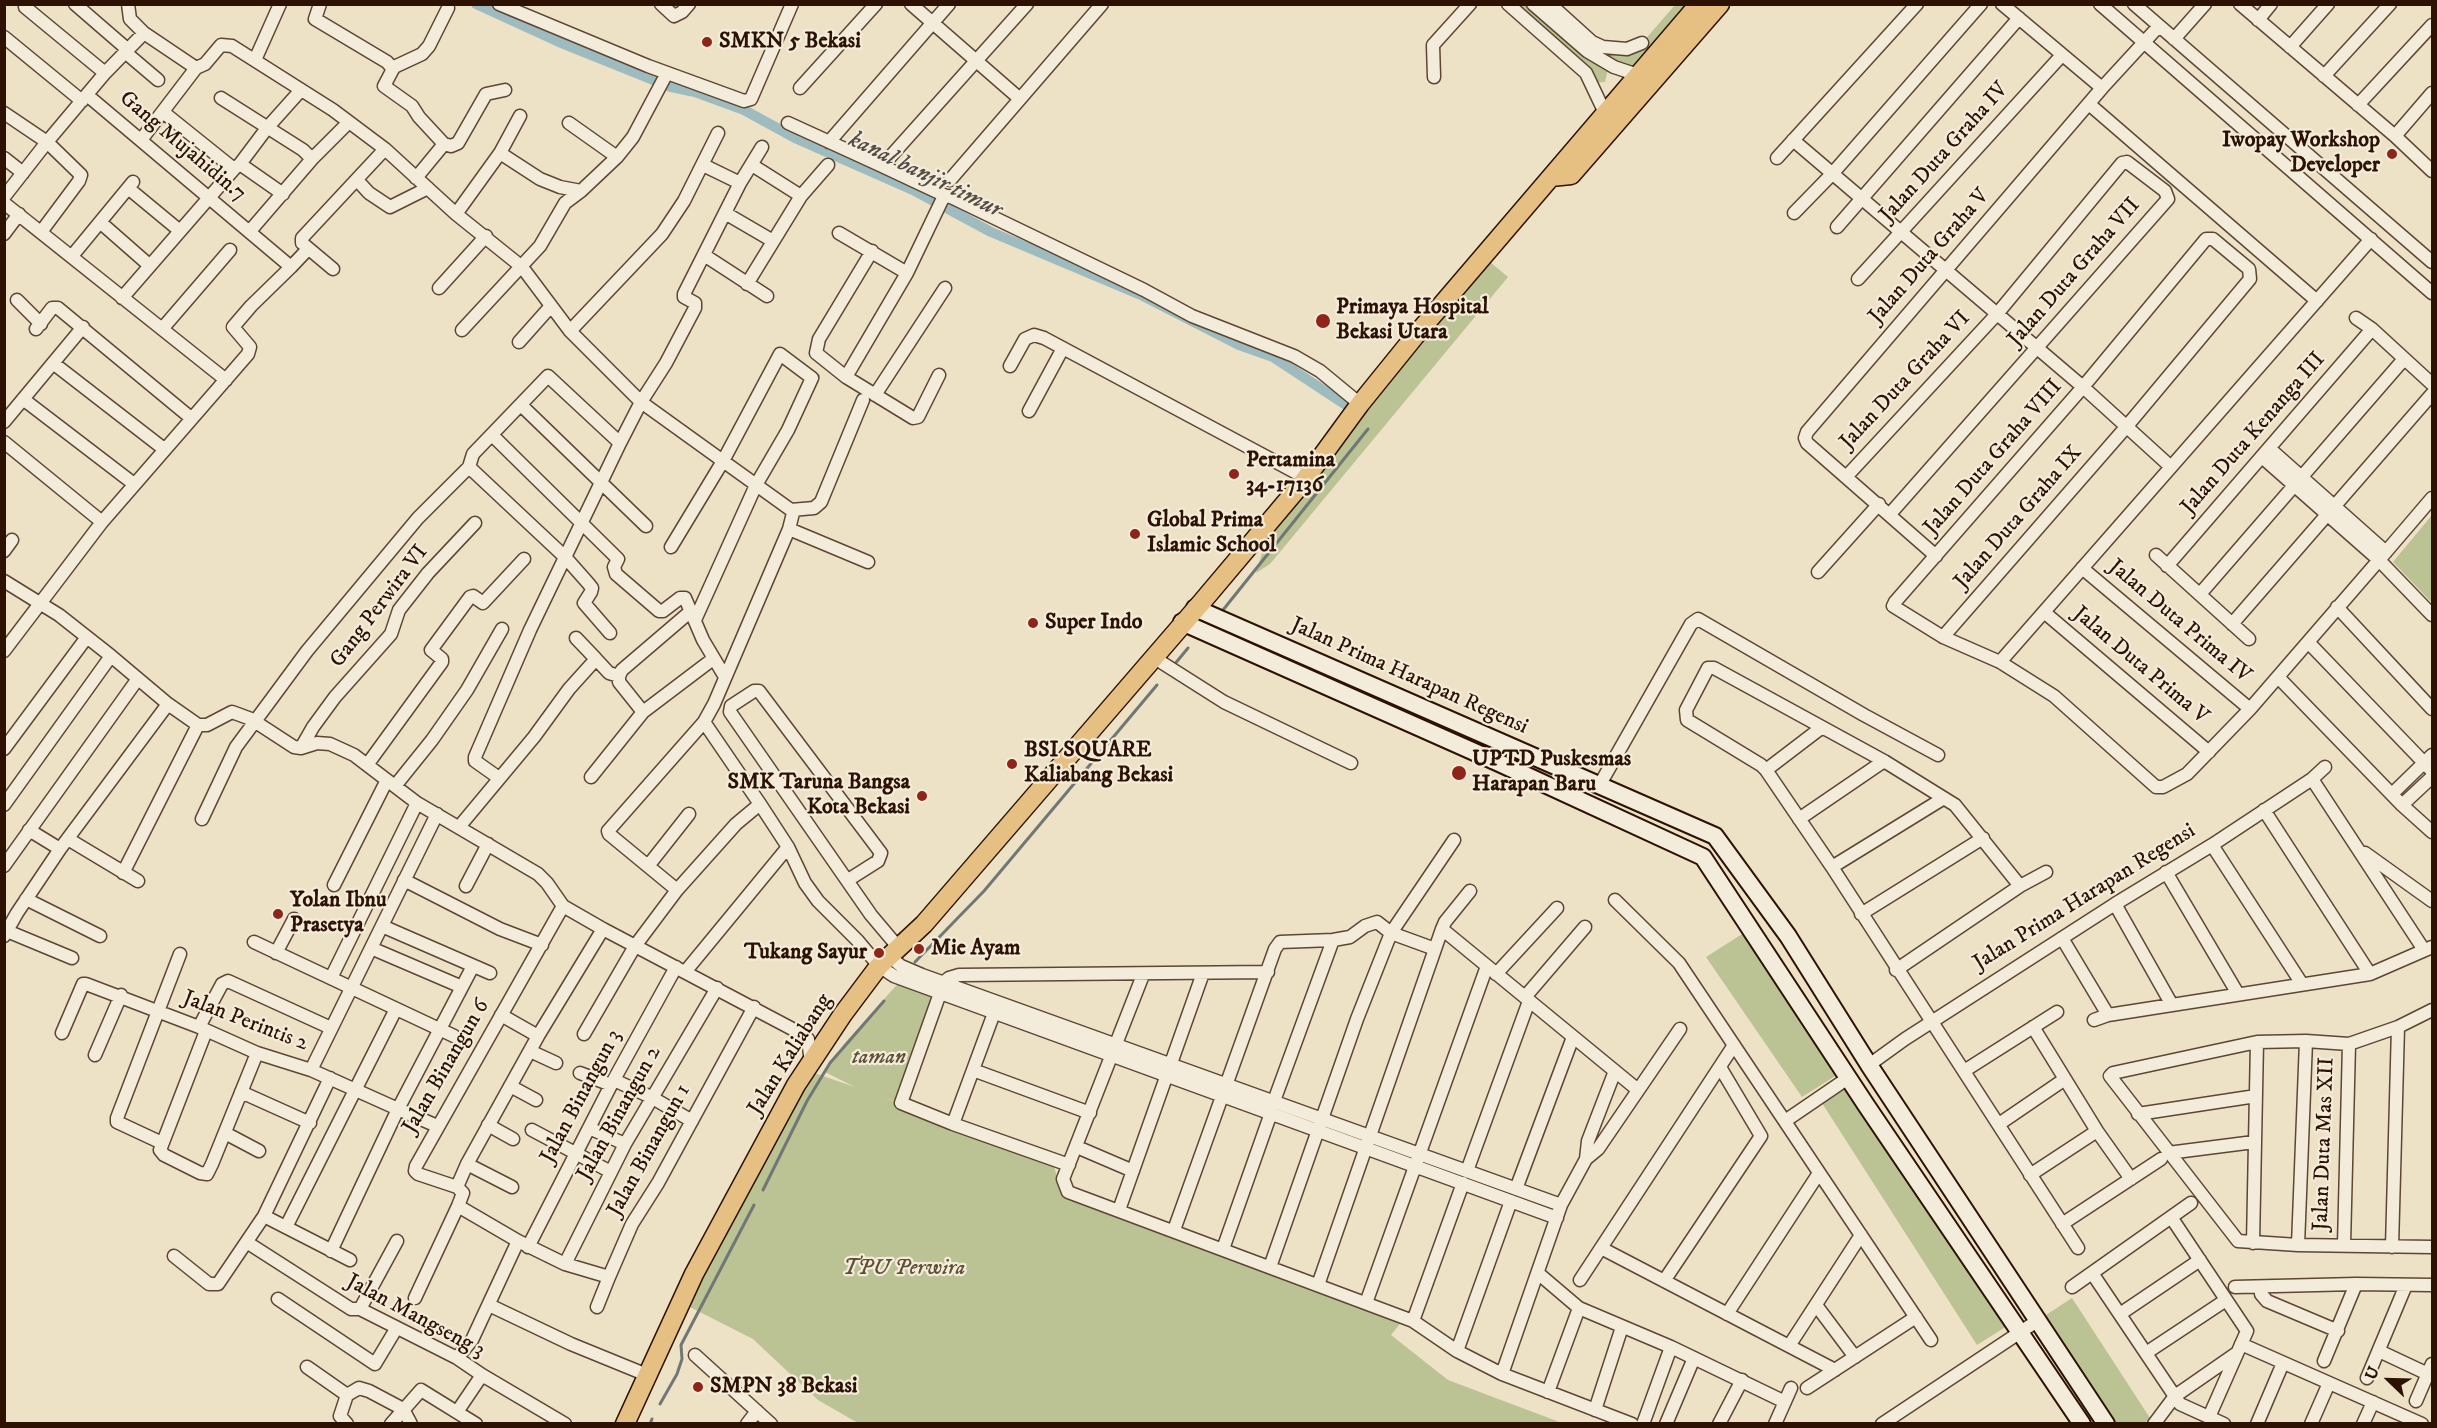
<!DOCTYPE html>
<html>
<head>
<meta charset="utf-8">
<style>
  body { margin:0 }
  #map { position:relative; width:2437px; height:1428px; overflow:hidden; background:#ede1c6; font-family:"IM FELL DW Pica",serif }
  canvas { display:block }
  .frame { position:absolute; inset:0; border:6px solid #2d1203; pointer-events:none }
  .north { position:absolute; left:2359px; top:1350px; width:60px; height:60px; -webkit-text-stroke:4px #f3ecda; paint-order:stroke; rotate:293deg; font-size:16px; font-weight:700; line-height:24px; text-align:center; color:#2d1203 }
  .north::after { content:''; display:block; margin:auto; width:21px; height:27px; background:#2d1203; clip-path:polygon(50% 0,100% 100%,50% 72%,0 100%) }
</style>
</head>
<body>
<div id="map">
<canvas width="2437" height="1428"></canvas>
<div class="frame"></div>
<div class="north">U</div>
</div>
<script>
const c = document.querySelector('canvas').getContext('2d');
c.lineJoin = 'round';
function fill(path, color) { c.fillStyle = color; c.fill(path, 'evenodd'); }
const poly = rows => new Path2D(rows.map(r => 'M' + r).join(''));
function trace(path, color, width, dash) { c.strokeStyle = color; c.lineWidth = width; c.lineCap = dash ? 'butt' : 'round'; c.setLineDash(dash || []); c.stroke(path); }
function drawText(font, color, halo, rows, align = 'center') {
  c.font = font + ' "IM FELL DW Pica",serif'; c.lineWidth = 4.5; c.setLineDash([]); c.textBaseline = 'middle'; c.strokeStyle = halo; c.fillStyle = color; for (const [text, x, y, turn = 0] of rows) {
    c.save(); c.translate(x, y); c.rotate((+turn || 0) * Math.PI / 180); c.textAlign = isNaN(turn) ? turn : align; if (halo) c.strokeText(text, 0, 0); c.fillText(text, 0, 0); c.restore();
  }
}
fill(poly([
  [1508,5,1550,5,1602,47,1642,43,1675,5,1719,5,1638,75,1609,65,1605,82,1590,83],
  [1484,257,1508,277,1270,564,1256,573,1272,520],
  [2432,515,2432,603,2393,562],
  [1747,931,1840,1073,1802,1097,1706,957],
  [901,980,940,993,901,1103,885,1098,1052,1159,1062,1195,1407,1315,1391,1335,1448,1380,1562,1423,858,1423,818,1400,753,1339,688,1306,753,1182,814,1073,855,1087,825,1072,845,1043],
  [1848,1087,2007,1326,1977,1345,1822,1103],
  [2072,1298,2150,1418,2144,1423,2113,1423,2043,1317]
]), '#bbc293');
trace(poly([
  [1223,610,1368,429],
  [1174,665,1188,648],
  [915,962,984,891,1157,685],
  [763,1190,807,1101,830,1063,884,1001],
  [660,1404,677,1374,682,1359,681,1345,754,1205],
  [650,1424,652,1419]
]), '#717774', 3);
trace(poly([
  [476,4,559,42,671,87,695,92,744,110,797,139,915,191,991,232,1143,296,1239,345,1273,357,1346,405]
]), '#9ebbbf', 10);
const street = poly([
  [75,4,127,49],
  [128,4,130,19,144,33,196,68,205,64,221,45,232,46,333,110,385,149,456,214,522,267,570,331,641,402,791,510,793,513,789,529,714,704,704,722,608,831,609,834,677,890,736,824,760,804],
  [320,4,315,19,387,62,393,69,384,86,412,106,419,117,444,144],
  [499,4,648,66,744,101,751,99,792,4],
  [661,4,674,16,682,12,689,4],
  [911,4,1020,99],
  [1508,4,1586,73,1605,113,1611,112],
  [1533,4,1587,51,1614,67,1638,75,1637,81],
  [1550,4,1592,42,1603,47,1627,49,1642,43],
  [2002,4,2102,88],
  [2100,4,2432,293],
  [2134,4,2432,262],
  [2240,4,2395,136,2432,171],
  [25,7,105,73],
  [2258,20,2271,4],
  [4,37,82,101],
  [2174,39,2205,4],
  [2290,47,2328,4],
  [125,52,158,80],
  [255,60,280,4],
  [392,68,422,54,429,46,448,8],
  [2324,76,2390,4],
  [1434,77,1433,45,1470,4],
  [800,88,876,4],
  [221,98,303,150,312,159],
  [2089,104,2317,301],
  [2358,105,2432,25],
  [163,112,234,169],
  [4,113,47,142,81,175,79,181,41,232],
  [569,123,617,157],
  [788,123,882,166,1027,4],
  [2395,136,2432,93],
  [141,140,196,68],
  [1793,140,2083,387,2171,467],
  [829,142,949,4],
  [500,153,540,179,560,187,581,191],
  [4,158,23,173],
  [1777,158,1917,4],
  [240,164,283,194],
  [703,165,740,183,762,147],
  [752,165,801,196],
  [882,166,946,196],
  [416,178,444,144,451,146,458,143,486,94,505,90],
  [357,180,369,193,390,207,428,188],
  [950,180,1102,4],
  [128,188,180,231],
  [4,197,47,142,105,73,144,33],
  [4,203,226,380],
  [725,213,773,241],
  [1794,213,1832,174,1981,4],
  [456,214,500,153,520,116],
  [100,222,149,265],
  [1837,227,2019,18],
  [250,231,312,159,349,122],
  [839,233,907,273,943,198,949,196,1144,290,1192,316,1294,356,1320,371,1360,404],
  [4,234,19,214],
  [872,251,819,339,816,353,846,377,913,418,918,417,939,375],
  [704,255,767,296],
  [72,256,133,182],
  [291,267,308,249],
  [333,269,302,243,302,238,385,149],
  [1858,279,2062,55],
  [747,284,801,196,828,165],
  [439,288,486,236],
  [122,298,234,169,240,164,267,128,301,90],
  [17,300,41,324],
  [2356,318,2372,329,2432,384],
  [36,329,52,308,58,308,191,418],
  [162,329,230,250],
  [462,330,540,246,565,203,581,191,617,157,633,137,667,73],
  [570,331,662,234,684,201,718,133],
  [519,342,551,306],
  [53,363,164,449],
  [1010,366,1025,339,1034,335,1044,338,1306,478],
  [846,377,907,273],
  [875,395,945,288],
  [23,399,134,484],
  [521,405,646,526],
  [1029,411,1063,348],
  [4,422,83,327],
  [492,435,618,559,614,567,616,574,659,611,663,611,680,598,685,598,703,640,725,677],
  [4,442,102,522],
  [2269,448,2386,552],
  [469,467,565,557,588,583,592,588,591,592,584,603,610,633],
  [1846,477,1997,314,2122,163,2127,162,2165,191,2168,199,1890,514],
  [2432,498,2379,560,2432,615],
  [791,510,814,508,821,502,863,400],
  [789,529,868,562],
  [671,547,723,461,780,354,812,378,788,430,756,485,695,620],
  [4,551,12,540],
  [2156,555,2249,639],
  [1936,556,1807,443,1805,438,1807,432,2102,88,2159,26],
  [2167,566,2372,329],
  [2082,568,2250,709],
  [1818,572,1879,504],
  [4,581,59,615,111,656,168,704,198,725,207,725,232,712,251,719,294,747,301,748,317,743,330,744,354,755,417,803,538,874,547,883,563,906,603,929,800,1033,808,1039,811,1063],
  [2200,594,2404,359],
  [2337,607,2432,709],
  [691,611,622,670,619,676,619,682,643,712,713,659],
  [2044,612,2209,752],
  [2232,624,2432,394],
  [1943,637,2127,426,2250,279,2249,269,2213,239,2206,239,2083,387,1895,602,1893,606,1943,637,2000,662,2054,696,2156,787,2163,787,2187,774,2250,709,2379,560,2262,457],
  [2308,642,2432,771],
  [4,651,102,522,248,354,250,347,233,327,251,306,291,267,87,95],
  [1153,657,1224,702,1351,763],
  [596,659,609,673,619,676],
  [2000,662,2371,239],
  [2278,677,2402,805,2432,832],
  [704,722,760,804,788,847,805,883,818,901,858,941,879,966,894,976,1557,1218],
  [301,748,313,727,335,697,391,634,399,610,428,573,475,523],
  [4,749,87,637],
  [367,765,442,662,442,659,431,650,470,597,473,596,483,603,524,559],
  [1766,770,1821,728],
  [591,777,643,712],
  [499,778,475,761,475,757,530,630,620,443,641,402,666,363,695,308,695,303,684,297,684,294,740,183],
  [2312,779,2424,950],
  [395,786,432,740,467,690,502,629],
  [1599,786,1691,624,1698,619,1864,715,1938,755],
  [2392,794,2432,755],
  [4,805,111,656],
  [2402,805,2432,777],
  [2264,810,2370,974],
  [202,819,236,747,307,651,418,518,469,467,473,454,548,376,620,443],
  [1799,819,1884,761],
  [459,827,534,737,569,689,596,659,576,638],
  [29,830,60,849],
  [68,839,138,881],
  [2212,845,2302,984],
  [2365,853,2432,901],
  [4,866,137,680],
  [648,866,689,814],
  [1832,867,1944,798],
  [2166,872,2238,994],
  [123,873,198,725],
  [404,880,500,929,542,945],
  [848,880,878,861,881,853,759,691,754,691,731,706,730,712,871,915,898,947],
  [334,885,387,780],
  [466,886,488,844],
  [2020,886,1955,805,1884,761,1714,668,1708,668,1686,710,1687,720,1761,765,1766,770,1832,867,2078,1248],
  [26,899,100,936],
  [1615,900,1679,963,1931,1340],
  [2115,904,2172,1005],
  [1861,914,1983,838],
  [382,926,490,973],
  [1442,929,1445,922,1470,891],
  [7,931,72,958],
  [4,936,17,913,60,849,168,704],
  [2062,938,2108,1015],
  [254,942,454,1036],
  [371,948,462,987],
  [276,953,294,919],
  [889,956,901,966,922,975,1561,1205],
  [1896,970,2020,886,2046,872],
  [685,972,788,847],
  [1496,974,1557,908],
  [1143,975,1063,1179,1068,1192,1413,1321,1457,1351,1502,1374,1632,1424],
  [331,978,417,803],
  [1525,997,1585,927],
  [2432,1010,2398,1027,2349,1044,2306,1041,2257,1042,2113,1073,2110,1076,2238,1241,2298,1245,2432,1247],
  [501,1015,538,1036],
  [2094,1020,2108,1015,2370,974,2432,947],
  [199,1027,222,984,228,981,331,1028],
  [2033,1027,2097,1131,2131,1179],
  [206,1031,160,1150,164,1155,200,1173,207,1174,212,1164,257,1053],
  [62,1033,83,984,86,984,199,1027,257,1053,311,1070,437,814],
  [584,1034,635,946,677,890],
  [530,1051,556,1063],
  [95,1055,121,995],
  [1869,1065,1905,1039,2115,904,2212,845,2312,779,2325,767],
  [311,1070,398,1109,473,966],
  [973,1070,1090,1113],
  [1964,1071,2057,1012],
  [580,1073,611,1085],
  [614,1080,651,1097,692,1121],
  [510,1086,536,1100],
  [241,1092,310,1123],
  [1274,1101,1333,940],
  [2138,1114,2256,1096],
  [1785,1121,1848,1078],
  [953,1124,994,1013],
  [1999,1124,2065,1079],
  [488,1125,513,1139],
  [589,1128,625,1144],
  [532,1130,611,1172],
  [225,1133,259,1151],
  [162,1143,117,1122,117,1118,180,954],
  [1077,1147,1133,1171],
  [2168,1153,2254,1142],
  [1586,1159,1598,1149,1680,1029],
  [467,1164,512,1187],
  [1069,1165,953,1124,901,1103,944,982,949,978,959,975,1268,972],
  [1467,1171,1529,1001],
  [2030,1175,2097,1131],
  [457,1187,418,1174,415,1171,416,1166,563,906],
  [1516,1189,1573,1037],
  [1119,1210,1203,973],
  [264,1216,330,1078],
  [2171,1217,2247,1331,2209,1417],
  [2062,1224,2161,1159],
  [286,1227,396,1009],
  [1174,1230,1275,949,1280,942,1333,940,1350,937,1365,926,1377,922,1391,933,1435,949],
  [518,1241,565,1264,609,1277,632,1224,658,1183,754,1007],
  [248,1243,351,1309,360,1309,457,1358,482,1375,565,1424],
  [2253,1243,2257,1042],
  [2298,1245,2306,1041],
  [2344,1245,2349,1044],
  [528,1247,611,1085,676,967],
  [2392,1247,2398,1027],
  [1601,1248,1835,1370],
  [1223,1249,1271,1113],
  [331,1251,398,1109,437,1126],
  [174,1256,209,1284,218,1284,264,1216,350,1260],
  [565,1264,625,1144,717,988],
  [1270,1267,1357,1019,1391,933,1454,840],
  [2092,1273,2180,1404,2224,1424],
  [1539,1274,1579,1308,1671,1347,1785,1402],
  [1580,1280,1734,1045],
  [1664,1281,1761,1136,1720,1067],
  [1318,1285,1442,929,1638,1090],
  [2072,1287,2191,1203],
  [2235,1287,2356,1284,2432,1285],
  [2261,1287,2261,1294,2267,1301,2338,1331],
  [415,1298,458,1206,463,1193,457,1187,467,1164,538,1036,603,929],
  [278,1299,375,1364,396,1329],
  [1366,1303,1487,966],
  [489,1305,571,1344,647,1375],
  [1816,1305,1855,1357],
  [597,1307,609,1277],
  [360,1309,397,1241],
  [1727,1314,1819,1173],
  [2120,1314,2200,1260],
  [1413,1321,1463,1183],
  [2241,1344,2422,1424],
  [1789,1346,1861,1235],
  [1457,1351,1511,1201],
  [2379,1351,2428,1374],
  [2146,1353,2226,1300],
  [695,1355,771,1424],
  [457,1358,472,1340,518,1241,458,1206],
  [2324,1361,2356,1284],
  [307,1367,347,1395,359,1388,369,1391,403,1409,411,1424],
  [1502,1374,1561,1205,1586,1159,1588,1141,1615,1071],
  [2367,1378,2406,1285],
  [1807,1388,1916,1317],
  [1548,1392,1579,1308],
  [347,1395,340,1416,347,1424],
  [2416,1401,2432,1364],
  [1595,1410,1622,1327],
  [457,1412,482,1375],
  [391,1424,421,1390,476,1424],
  [747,1424,757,1411],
  [1643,1424,1671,1347],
  [1666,1424,1694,1358],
  [1719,1424,1742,1380],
  [1775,1424,1791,1388],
  [1882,1424,2037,1321],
  [2154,1424,2175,1396,2237,1353],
  [2257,1424,2283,1363],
  [2311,1424,2329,1383],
  [2363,1424,2373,1402]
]);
const secondary = poly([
  [1195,608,1715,836,1788,936,1869,1065,2106,1424],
  [1182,622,1497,762,1703,857,1866,1105,2082,1424]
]);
const primary = poly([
  [1551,177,1571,175,1720,4],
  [625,1424,694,1274,796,1085,843,1014,879,966,924,924,1201,603,1303,482,1360,404,1415,336,1699,4]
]);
trace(street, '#5d4634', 15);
trace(secondary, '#2d1203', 20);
trace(primary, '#2d1203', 21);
trace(street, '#f3ecda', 12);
trace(secondary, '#f3ecda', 16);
trace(primary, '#e6c083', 18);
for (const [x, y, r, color] of [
  [707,42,6,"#8f2418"],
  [2392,154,6,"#8f2418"],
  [1323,321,8,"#8f2418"],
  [1234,474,6,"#8f2418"],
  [1135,534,6,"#8f2418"],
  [1033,623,6,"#8f2418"],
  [1012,764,6,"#8f2418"],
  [1459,773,8,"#8f2418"],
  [922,796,6,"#8f2418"],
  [278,914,6,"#8f2418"],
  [919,949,6,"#8f2418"],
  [879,953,6,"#8f2418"],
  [698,1387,6,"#8f2418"]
]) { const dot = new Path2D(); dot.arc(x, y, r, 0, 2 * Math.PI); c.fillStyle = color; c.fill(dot); trace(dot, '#f3ecda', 2); }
drawText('bold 22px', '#2d1203', '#f3ecda', [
  ["SMKN 5 Bekasi",719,42],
  ["Iwopay Workshop",2380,141,"right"],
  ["Developer",2380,166,"right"],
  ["Primaya Hospital",1336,308],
  ["Bekasi Utara",1336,333],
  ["Pertamina",1246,461],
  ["34-17136",1246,486],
  ["Global Prima",1147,521],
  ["Islamic School",1147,546],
  ["Super Indo",1045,623],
  ["BSI SQUARE",1024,751],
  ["Kaliabang Bekasi",1024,776],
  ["UPTD Puskesmas",1472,760],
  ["Harapan Baru",1472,785],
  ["SMK Taruna Bangsa",910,783,"right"],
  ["Kota Bekasi",910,808,"right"],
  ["Yolan Ibnu",290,901],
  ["Prasetya",290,926],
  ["Mie Ayam",931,949],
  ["Tukang Sayur",867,953,"right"],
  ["SMPN 38 Bekasi",710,1387]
], 'left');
drawText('22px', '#2d1203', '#f3ecda', [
  ["Gang Mujahidin.7",182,147,40],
  ["Jalan Duta Graha IV",1945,153,-48],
  ["Jalan Duta Graha V",1930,257,-49],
  ["Jalan Duta Graha VII",2075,273,-49],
  ["Jalan Duta Graha VI",1906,381,-47],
  ["Jalan Duta Kenanga III",2254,434,-49],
  ["Jalan Duta Graha VIII",1994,458,-49],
  ["Jalan Duta Graha IX",2019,518,-49],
  ["Gang Perwira VI",380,607,-53],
  ["Jalan Duta Prima IV",2179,622,40],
  ["Jalan Duta Prima V",2140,666,40],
  ["Jalan Prima Harapan Regensi",1409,677,24],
  ["Jalan Prima Harapan Regensi",2085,898,-32],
  ["Jalan Perintis 2",245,1022,21],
  ["Jalan Kaliabang",791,1055,-58],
  ["Jalan Binangun 6",447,1067,-60],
  ["Jalan Binangun 3",582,1097,-62],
  ["Jalan Binangun 2",620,1114,-61],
  ["Jalan Duta Mas XII",2325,1144,-88],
  ["Jalan Binangun 1",650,1151,-61],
  ["Jalan Mangseng 3",415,1317,28]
]);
drawText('italic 22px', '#5f5035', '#f3ecda', [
  ["taman",879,1058],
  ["TPU Perwira",904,1269]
]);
drawText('italic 24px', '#554d45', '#f3ecda', [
  ["kanal banjir timur",925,176,26]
]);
</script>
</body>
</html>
